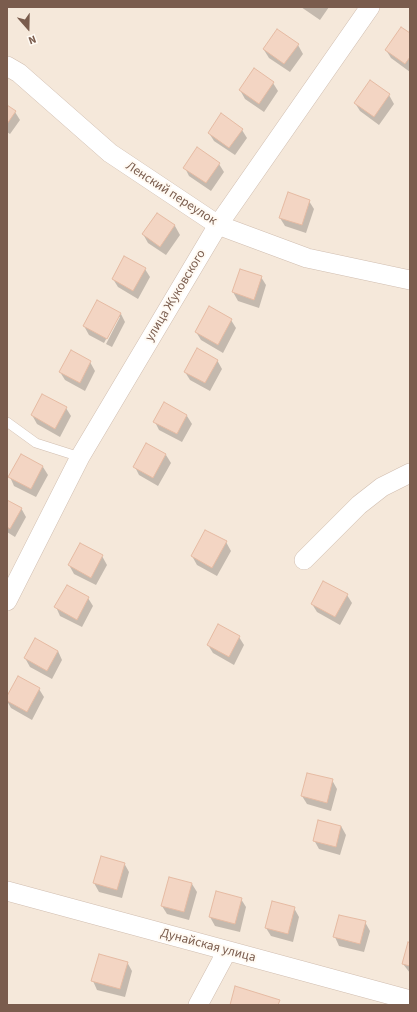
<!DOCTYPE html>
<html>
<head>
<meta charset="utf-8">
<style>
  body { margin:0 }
  #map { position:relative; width:417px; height:1012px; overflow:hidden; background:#fdf6ec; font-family:"Source Sans 3",sans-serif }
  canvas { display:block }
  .frame { position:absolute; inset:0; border:8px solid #7a5c4d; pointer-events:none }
  .north { position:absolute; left:8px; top:8px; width:40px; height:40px; -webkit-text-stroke:3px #fffaf3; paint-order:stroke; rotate:160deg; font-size:11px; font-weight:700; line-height:16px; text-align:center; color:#7a5c4d }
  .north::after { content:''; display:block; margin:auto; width:14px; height:18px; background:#7a5c4d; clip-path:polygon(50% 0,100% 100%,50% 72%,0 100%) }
</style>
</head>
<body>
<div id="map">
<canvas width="417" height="1012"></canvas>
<div class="frame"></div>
<div class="north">N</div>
</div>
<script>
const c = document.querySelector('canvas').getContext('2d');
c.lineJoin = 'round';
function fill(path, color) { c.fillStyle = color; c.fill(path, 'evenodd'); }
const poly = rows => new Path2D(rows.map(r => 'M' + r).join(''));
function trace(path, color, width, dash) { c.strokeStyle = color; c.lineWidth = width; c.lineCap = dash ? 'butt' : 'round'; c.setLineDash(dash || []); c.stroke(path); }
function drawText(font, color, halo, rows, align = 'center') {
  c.font = font + ' "Source Sans 3",sans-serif'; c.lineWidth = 4; c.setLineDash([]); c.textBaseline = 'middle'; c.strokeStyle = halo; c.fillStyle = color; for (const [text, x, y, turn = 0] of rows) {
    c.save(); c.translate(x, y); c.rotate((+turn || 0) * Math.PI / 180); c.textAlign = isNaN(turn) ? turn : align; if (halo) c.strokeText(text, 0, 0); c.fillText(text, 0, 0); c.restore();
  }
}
fill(poly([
  [7,7,410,7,410,1005,7,1005]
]), '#f5e8da');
fill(poly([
  [301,7,329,7,320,20],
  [410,35,410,72,391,58,386,50],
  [298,45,303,54,290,72,269,58,264,50],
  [255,70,273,83,278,91,264,112,245,99,240,90],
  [370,82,389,95,394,104,379,125,360,111,355,103],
  [7,106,15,112,20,120,10,134,7,132],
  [242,130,247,138,235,155,214,141,209,133],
  [219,164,224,172,211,191,189,176,185,168],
  [309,201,314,209,306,233,285,226,280,218],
  [157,214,175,226,180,235,166,255,148,243,143,234],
  [145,269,150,277,138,299,118,287,113,279],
  [261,277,266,285,259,308,238,301,233,292],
  [98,302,121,314,125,322,112,347,106,344,120,317,118,317,104,343,89,335,84,326],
  [231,320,236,328,223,353,201,340,196,332],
  [71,352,90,362,95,371,85,391,65,380,60,372],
  [217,360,222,369,210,391,190,380,185,372],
  [164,404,187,416,192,424,182,442,159,430,155,422],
  [66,408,71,416,60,437,37,424,32,415],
  [21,455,43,467,48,475,36,497,14,486,10,477],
  [166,455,171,463,158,486,139,475,135,467],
  [7,501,21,508,26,517,15,537,7,532],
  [226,542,231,551,217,576,197,565,192,556],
  [102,556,107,565,96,585,74,574,69,565],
  [347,595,352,603,340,625,317,612,312,604],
  [88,598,93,606,82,627,60,616,56,607],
  [239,637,244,645,234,665,213,653,208,645],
  [58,651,62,660,52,679,30,667,25,658],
  [39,689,44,697,32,720,11,708,7,701,7,698],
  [332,780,337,789,331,811,307,804,302,796],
  [341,826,346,835,340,855,319,849,314,840],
  [101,857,124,863,129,872,122,898,99,892,94,883],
  [170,878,192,884,197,892,189,920,167,914,162,906],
  [241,899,246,907,240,932,215,926,210,917],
  [294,908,299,917,293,942,271,936,266,928],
  [365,922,370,931,364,952,339,946,335,937],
  [410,944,410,973,403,964],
  [127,962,132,971,125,997,97,990,93,981]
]), '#0003');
const building = poly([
  [401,27,410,33,410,57,405,64,385,50,401,27],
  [277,29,299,44,284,64,263,49,277,29],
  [254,68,274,82,259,104,239,90,254,68],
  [370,80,390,94,374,117,354,103,370,80],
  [7,105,16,111,7,124,7,105],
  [221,113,243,129,229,148,208,133,221,113],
  [197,147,220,163,206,183,183,168,197,147],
  [288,192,310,200,302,225,279,218,288,192],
  [157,213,175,225,160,247,142,234,157,213],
  [124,256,146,268,133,291,112,279,124,256],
  [240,269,262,276,254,300,232,292,240,269],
  [97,300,121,313,107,339,83,326,97,300],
  [209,306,232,319,218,345,195,332,209,306],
  [197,348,218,360,205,383,184,372,197,348],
  [71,350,91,361,80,383,59,372,71,350],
  [42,394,67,407,55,429,31,415,42,394],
  [164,402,187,415,177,434,153,422,164,402],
  [146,443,166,454,153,478,133,467,146,443],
  [21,454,43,466,31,489,8,477,21,454],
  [7,500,22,508,10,529,7,527,7,500],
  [205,530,227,541,212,568,191,556,205,530],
  [80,543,103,555,91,578,68,565,80,543],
  [323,581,348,594,335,617,311,604,323,581],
  [67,585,89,597,77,620,54,607,67,585],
  [218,624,240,636,229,657,207,645,218,624],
  [35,638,58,651,47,671,24,658,35,638],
  [18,676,40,688,27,712,7,701,7,696,18,676],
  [307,773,333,779,327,803,301,796,307,773],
  [318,820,341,826,336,847,313,841,318,820],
  [101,856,125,863,117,890,93,883,101,856],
  [169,877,192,883,184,912,161,906,169,877],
  [216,891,242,898,235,924,209,917,216,891],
  [272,901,295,907,288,934,265,928,272,901],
  [339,915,366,921,360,944,333,937,339,915],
  [408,942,410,943,410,966,402,964,408,942],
  [99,954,128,962,120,989,91,981,99,954],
  [235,986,280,1000,278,1005,230,1005,235,986]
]);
fill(building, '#f3d5c3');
trace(building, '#e6bba3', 1);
const lane = poly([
  [7,422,36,443,80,457]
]);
const street = poly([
  [7,66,19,73,110,153,218,225,307,258,410,280],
  [304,560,359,505,382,487,410,473],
  [7,601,80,457,218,225,370,7],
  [7,891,410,1000],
  [198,1005,227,951]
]);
trace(lane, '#d1beb0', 10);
trace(street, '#d1beb0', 20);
trace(lane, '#fff', 9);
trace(street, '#fff', 19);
drawText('13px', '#7a5c4d', '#fffaf3', [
  ["Ленский переулок",171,194,33],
  ["улица Жуковского",176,296,-59],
  ["Дунайская улица",208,946,15]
]);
</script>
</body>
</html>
